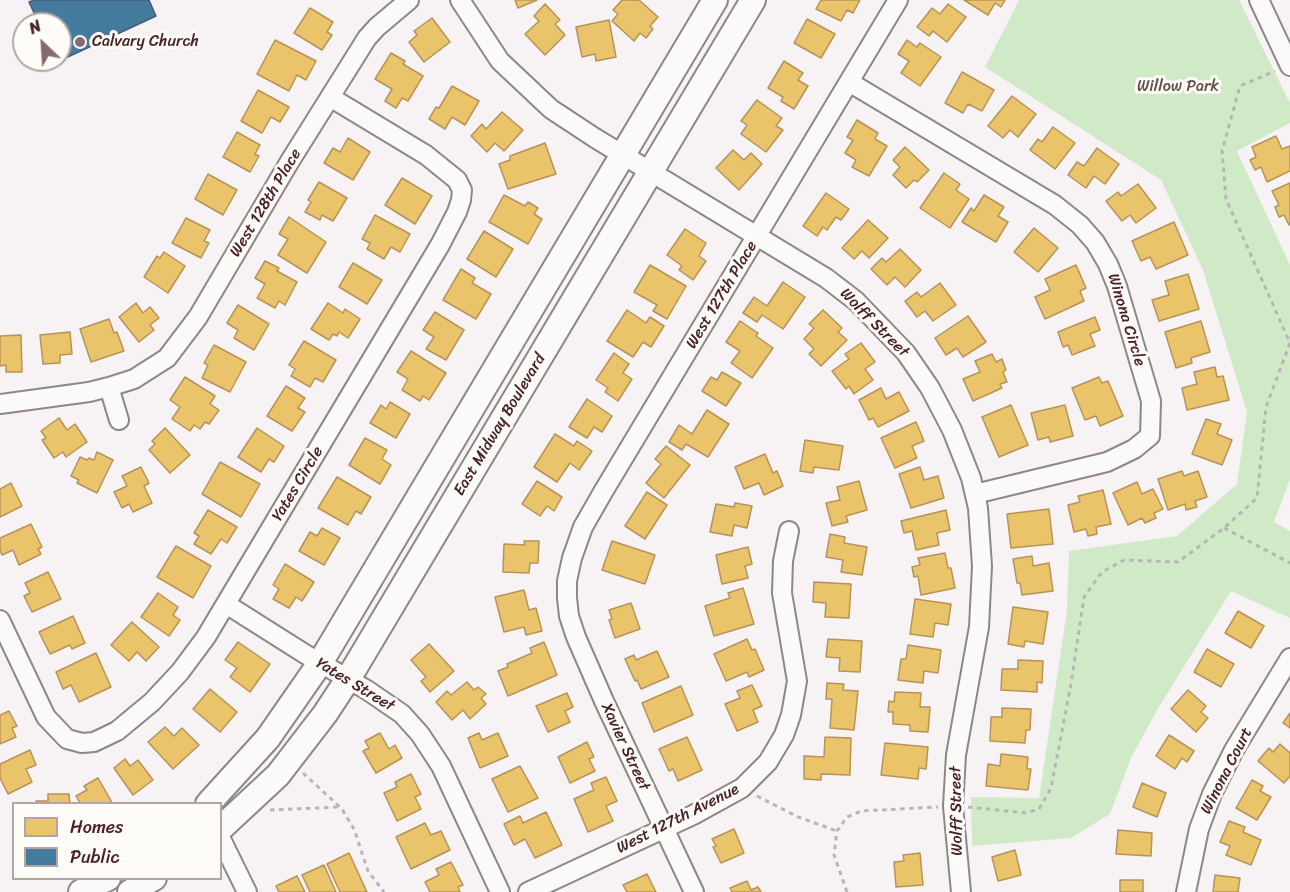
<!DOCTYPE html>
<html>
<head>
<meta charset="utf-8">
<style>
  body { margin:0 }
  #map { position:relative; width:1290px; height:892px; overflow:hidden; background:#f7f3f5; font-family:Sriracha,sans-serif }
  canvas { display:block }
  .legend { position:absolute; left:12px; top:802px; width:210px; height:78px; box-sizing:border-box; background:#fdfcf7; border:2px solid #b5a4a5; margin:0; padding:8px 10px; list-style:none; font-size:18px; color:#4a1f2b }
  .legend li { display:flex; align-items:center; gap:12px; height:30px }
  .legend b { width:30px; border:2px solid #b5a4a5 }
  .north { position:absolute; left:12px; top:12px; width:60px; height:60px; box-sizing:border-box; background:#fdfcf7; border:2px solid #b5a4a5; border-radius:50%; rotate:335deg; font-size:16px; font-weight:700; line-height:24px; text-align:center; color:#4a1f2b }
  .north::after { content:''; display:block; margin:auto; width:21px; height:27px; background:#876972; clip-path:polygon(50% 0,100% 100%,50% 72%,0 100%) }
</style>
</head>
<body>
<div id="map">
<canvas width="1290" height="892"></canvas>
<ul class="legend">
<li><b style="height:16px;background:#e9c46a"></b>Homes</li>
<li><b style="height:16px;background:#457b9d"></b>Public</li>
</ul>
<div class="north">N</div>
</div>
<script>
const c = document.querySelector('canvas').getContext('2d');
c.lineJoin = 'round';
function fill(path, color) { c.fillStyle = color; c.fill(path, 'evenodd'); }
const poly = rows => new Path2D(rows.map(r => 'M' + r).join(''));
function trace(path, color, width, dash) { c.strokeStyle = color; c.lineWidth = width; c.lineCap = dash ? 'butt' : 'round'; c.setLineDash(dash || []); c.stroke(path); }
function drawText(font, color, halo, rows, align = 'center') {
  c.font = font + ' Sriracha,sans-serif'; c.lineWidth = 6; c.setLineDash([]); c.textBaseline = 'middle'; c.strokeStyle = halo; c.fillStyle = color; for (const [text, x, y, turn = 0] of rows) {
    c.save(); c.translate(x, y); c.rotate((+turn || 0) * Math.PI / 180); c.textAlign = isNaN(turn) ? turn : align; if (halo) c.strokeText(text, 0, 0); c.fillText(text, 0, 0); c.restore();
  }
}
fill(poly([
  [1019,0,1239,0,1290,103,1290,123,1237,151,1290,265,1290,479,1274,522,1290,531,1290,618,1231,591,1157,710,1131,758,1110,814,1071,838,972,846,971,797,1039,798,1067,610,1069,551,1177,536,1237,484,1247,412,1203,270,1161,180,985,67]
]), '#d0eac8');
const homes = poly([
  [515,0,537,0,518,8,515,0],
  [622,0,639,0,658,17,650,26,653,29,646,38,640,33,634,41,612,21,618,14,613,10,622,0],
  [821,0,860,0,853,13,847,10,841,21,816,9,821,0],
  [964,0,1005,0,1001,7,995,3,988,15,964,0],
  [545,4,560,20,555,24,565,35,545,55,525,34,539,21,534,16,545,4],
  [948,4,966,17,947,42,933,31,929,36,917,27,932,8,940,14,948,4],
  [310,8,333,22,327,32,332,35,322,50,294,33,310,8],
  [432,18,450,42,424,62,409,42,417,35,414,31,432,18],
  [807,19,835,34,821,58,794,43,807,19],
  [609,20,616,57,596,61,595,54,582,57,576,27,609,20],
  [275,40,316,61,306,80,297,75,289,91,257,74,275,40],
  [907,40,917,47,920,43,941,57,920,86,901,73,909,61,898,54,907,40],
  [391,53,405,61,403,64,423,76,408,101,402,98,396,108,385,101,392,89,375,79,391,53],
  [784,61,803,73,798,80,808,86,794,109,781,101,783,97,768,88,784,61],
  [962,72,994,90,982,111,968,104,963,113,945,103,962,72],
  [452,86,479,101,465,125,452,117,445,129,429,119,436,107,439,108,452,86],
  [258,90,289,107,280,122,271,117,262,133,241,121,258,90],
  [1012,96,1036,114,1018,137,1010,130,1003,138,988,126,1012,96],
  [757,100,782,118,776,126,783,130,766,152,741,134,747,125,741,121,757,100],
  [502,112,523,130,504,151,495,143,487,152,471,136,482,124,486,129,502,112],
  [857,120,878,133,875,139,887,146,869,176,852,167,856,160,845,153,853,140,847,137,857,120],
  [1053,127,1075,143,1055,169,1030,150,1038,139,1042,142,1053,127],
  [237,132,260,145,255,154,259,156,250,172,223,157,237,132],
  [1276,136,1282,149,1290,146,1290,171,1267,182,1261,167,1255,170,1250,160,1256,157,1252,147,1276,136],
  [348,138,370,152,353,180,324,163,333,148,340,152,348,138],
  [545,143,556,174,508,189,499,164,510,160,510,156,545,143],
  [905,147,929,170,917,182,914,180,906,188,893,175,900,167,893,160,905,147],
  [1097,148,1119,164,1105,184,1094,176,1086,188,1068,175,1077,162,1084,166,1097,148],
  [733,150,744,160,751,153,762,164,739,190,716,168,733,150],
  [944,173,960,184,956,190,969,199,950,228,920,208,944,173],
  [208,174,237,190,223,215,195,199,208,174],
  [402,178,432,196,415,224,385,205,402,178],
  [319,182,347,198,333,221,322,215,320,220,305,212,311,202,308,200,319,182],
  [1290,183,1290,224,1289,225,1284,215,1279,217,1275,207,1279,205,1272,191,1290,183],
  [1138,184,1156,208,1136,223,1130,215,1122,221,1106,201,1118,192,1121,196,1138,184],
  [826,193,849,209,841,220,836,217,827,230,823,227,817,236,803,226,826,193],
  [504,195,525,206,528,202,538,208,534,214,542,219,528,244,489,222,504,195],
  [984,195,1004,207,998,216,1008,222,996,242,962,222,971,208,974,211,984,195],
  [375,215,410,234,400,252,391,247,384,259,367,249,370,243,362,239,375,215],
  [289,217,326,242,307,273,278,255,288,239,279,234,289,217],
  [186,218,210,230,204,241,209,243,201,258,172,243,186,218],
  [868,220,888,238,869,258,862,251,854,259,842,248,868,220],
  [1174,222,1188,255,1156,269,1150,257,1141,261,1132,241,1174,222],
  [1034,228,1058,248,1038,272,1014,252,1034,228],
  [685,229,706,243,699,256,706,261,693,280,679,270,682,266,667,255,685,229],
  [484,231,513,249,496,277,467,259,484,231],
  [900,249,921,270,905,287,895,277,887,285,871,269,882,258,886,262,900,249],
  [164,252,185,266,168,293,144,277,157,256,160,258,164,252],
  [265,261,279,268,277,271,297,282,285,305,279,301,275,308,257,298,265,284,255,278,265,261],
  [353,263,382,280,367,304,339,287,353,263],
  [650,265,686,286,667,319,653,311,657,305,634,292,650,265],
  [1076,265,1086,288,1080,291,1084,301,1045,319,1035,297,1050,290,1045,279,1076,265],
  [461,269,475,278,472,283,491,294,476,319,443,300,461,269],
  [1188,274,1199,309,1159,321,1152,300,1169,295,1165,281,1188,274],
  [783,282,805,297,783,329,762,315,757,322,743,313,754,297,767,306,783,282],
  [940,283,956,305,933,321,925,311,917,317,905,301,917,292,921,297,940,283],
  [136,303,143,313,150,307,159,318,150,325,154,330,139,342,119,317,136,303],
  [328,303,343,313,345,309,360,319,348,338,339,332,337,336,333,334,329,340,311,329,328,303],
  [238,305,269,324,254,350,234,338,238,330,227,323,238,305],
  [627,310,646,323,650,317,664,326,651,347,643,342,633,357,607,341,627,310],
  [823,310,842,328,838,332,847,340,821,366,809,354,814,349,804,339,814,328,809,324,823,310],
  [435,312,464,330,446,360,426,349,434,337,423,330,435,312],
  [968,316,986,342,963,357,957,348,946,355,935,338,968,316],
  [1095,317,1100,330,1090,334,1095,346,1072,355,1068,345,1063,347,1058,332,1095,317],
  [109,319,114,333,117,332,124,351,91,362,80,329,109,319],
  [740,321,758,333,756,336,773,348,752,378,731,363,740,351,726,342,740,321],
  [1201,321,1210,352,1191,358,1192,363,1176,368,1165,332,1201,321],
  [70,332,72,354,60,355,60,363,43,364,40,335,70,332],
  [21,335,22,372,6,372,6,365,0,366,0,336,21,335],
  [304,341,336,360,323,382,315,378,310,387,291,376,295,369,289,365,304,341],
  [861,343,875,362,865,369,873,380,854,394,849,386,846,389,832,371,849,359,845,354,861,343],
  [214,345,246,362,230,392,202,378,208,365,204,363,214,345],
  [411,351,446,373,429,400,423,396,420,401,402,390,408,379,397,372,411,351],
  [614,353,629,364,623,373,632,379,618,401,605,392,608,388,596,380,614,353],
  [992,354,996,362,1002,359,1006,370,1003,372,1007,382,1000,384,1002,388,973,401,963,379,980,372,975,361,992,354],
  [1215,367,1217,377,1223,376,1229,400,1187,410,1182,388,1197,384,1194,372,1215,367],
  [722,372,741,383,726,406,702,391,711,377,717,380,722,372],
  [185,377,215,396,210,404,219,410,209,424,205,422,200,429,194,425,190,431,172,419,180,407,170,400,185,377],
  [1099,377,1102,383,1108,381,1123,416,1100,426,1096,416,1085,420,1072,388,1099,377],
  [286,386,305,398,298,408,305,412,292,431,267,416,286,386],
  [881,388,886,399,899,392,909,411,878,427,873,418,869,420,859,400,881,388],
  [587,399,612,416,602,432,594,427,587,438,569,427,587,399],
  [390,402,410,414,396,438,370,423,381,405,386,409,390,402],
  [1011,405,1028,445,999,457,982,417,1011,405],
  [1065,405,1073,436,1050,442,1049,437,1038,440,1031,413,1065,405],
  [707,410,729,424,708,457,686,444,682,450,669,442,679,425,692,434,707,410],
  [59,418,67,430,75,424,87,442,66,457,63,452,54,458,42,440,46,438,41,431,59,418],
  [1206,419,1221,424,1217,434,1232,440,1222,465,1192,454,1206,419],
  [916,422,924,441,912,446,917,458,895,468,881,438,916,422],
  [165,428,190,455,170,473,149,450,155,444,152,441,165,428],
  [257,428,284,446,274,462,269,459,261,472,238,457,257,428],
  [555,434,574,446,577,441,592,451,579,470,570,463,557,482,534,467,555,434],
  [365,438,387,450,382,459,391,465,380,484,349,465,365,438],
  [805,440,843,446,839,470,814,467,813,473,800,471,805,440],
  [666,446,690,465,664,498,646,483,661,464,655,459,666,446],
  [97,452,113,460,97,493,77,483,79,480,71,476,80,457,87,460,89,458,94,460,97,452],
  [765,454,773,473,777,471,783,486,764,495,759,483,744,489,735,467,765,454],
  [220,462,260,484,241,517,202,494,220,462],
  [141,467,149,483,144,486,152,503,133,512,129,504,122,508,114,492,127,486,122,476,141,467],
  [920,467,924,480,938,476,944,498,911,508,899,474,920,467],
  [1182,471,1184,476,1198,471,1207,497,1195,501,1197,507,1186,510,1185,504,1168,510,1158,479,1182,471],
  [337,477,371,497,361,514,356,511,348,525,318,508,337,477],
  [537,481,562,497,554,511,547,506,540,516,522,504,537,481],
  [859,481,867,510,846,516,848,522,832,526,826,503,840,500,837,487,859,481],
  [1137,482,1142,494,1153,489,1163,509,1154,513,1156,518,1145,523,1142,518,1128,525,1113,493,1137,482],
  [11,483,22,506,0,517,0,489,11,483],
  [1103,490,1111,524,1096,527,1097,534,1088,536,1086,529,1074,532,1068,505,1080,502,1078,496,1103,490],
  [647,492,667,505,645,539,625,526,647,492],
  [735,503,752,506,747,528,734,525,732,536,710,532,716,504,734,507,735,503],
  [1049,509,1053,544,1011,548,1007,514,1049,509],
  [208,510,237,527,227,543,221,539,211,554,194,544,199,536,194,533,208,510],
  [946,510,950,530,937,533,939,545,916,550,912,531,904,533,901,521,946,510],
  [31,524,42,547,38,549,41,554,19,565,13,550,2,555,0,550,0,538,31,524],
  [322,528,340,538,324,565,299,551,310,532,317,536,322,528],
  [830,534,845,537,844,543,867,547,862,575,841,572,843,560,826,557,830,534],
  [524,541,539,541,538,563,530,563,529,573,503,572,504,544,525,545,524,541],
  [612,541,655,555,645,584,602,570,612,541],
  [176,546,211,566,193,598,157,577,176,546],
  [748,547,752,564,745,566,748,578,722,584,716,555,748,547],
  [945,553,948,568,951,568,955,588,921,595,918,576,914,577,912,567,920,565,918,558,945,553],
  [1032,556,1033,566,1049,563,1053,591,1022,595,1020,583,1017,583,1013,559,1032,556],
  [285,564,314,582,302,601,296,597,289,608,273,599,279,589,273,585,285,564],
  [48,572,61,599,32,612,24,596,30,593,25,583,48,572],
  [814,582,851,584,849,618,825,617,826,603,813,602,814,582],
  [743,588,754,624,714,636,705,606,730,598,728,593,743,588],
  [524,590,529,610,536,608,542,631,526,635,524,627,504,632,495,597,524,590],
  [158,593,178,607,173,615,180,620,169,636,141,617,158,593],
  [915,599,951,604,948,625,935,623,933,637,910,634,915,599],
  [631,603,640,629,615,638,609,620,612,619,609,610,631,603],
  [1013,607,1048,612,1043,644,1025,641,1024,647,1008,644,1013,607],
  [1238,611,1264,626,1251,648,1225,633,1238,611],
  [73,616,85,643,72,649,70,645,50,654,39,632,73,616],
  [132,622,159,647,146,661,137,652,129,661,111,645,132,622],
  [747,639,752,650,755,649,764,670,749,677,747,672,726,681,714,654,747,639],
  [828,639,862,641,860,672,839,671,840,658,826,657,828,639],
  [238,642,270,664,250,692,230,677,237,668,225,660,238,642],
  [544,642,557,675,508,696,498,671,508,667,507,664,532,653,530,648,544,642],
  [429,644,454,671,430,692,421,681,426,677,411,660,429,644],
  [908,645,941,650,938,673,924,671,923,683,898,680,901,659,906,659,908,645],
  [1207,649,1234,664,1221,687,1194,672,1207,649],
  [657,651,669,677,641,689,637,680,635,681,625,659,634,655,636,660,657,651],
  [96,653,111,687,79,702,71,685,63,689,56,672,96,653],
  [1018,660,1043,661,1042,683,1037,682,1037,692,1001,690,1002,669,1018,669,1018,660],
  [467,682,474,690,478,687,486,694,481,698,486,704,470,719,463,710,452,720,436,702,447,691,451,695,467,682],
  [827,683,844,684,843,690,858,691,854,730,830,728,832,699,826,699,827,683],
  [752,685,762,706,753,710,758,722,737,731,725,704,740,698,737,691,752,685],
  [681,686,693,715,654,732,642,703,681,686],
  [210,689,237,712,220,732,193,709,210,689],
  [1188,690,1206,706,1201,712,1208,718,1196,732,1171,709,1188,690],
  [895,692,921,693,920,707,930,707,928,732,910,731,910,725,893,724,893,712,888,712,889,701,894,702,895,692],
  [567,693,573,707,565,711,570,722,548,732,536,706,567,693],
  [1002,708,1031,709,1030,730,1026,730,1025,743,990,741,991,717,1002,717,1002,708],
  [9,711,17,726,12,728,16,737,0,744,0,715,9,711],
  [1290,713,1290,728,1283,723,1290,713],
  [165,727,174,736,182,728,199,745,173,769,148,742,165,727],
  [380,733,389,749,395,745,402,758,376,773,363,751,369,748,365,741,380,733],
  [479,733,482,740,498,733,508,756,480,768,468,738,479,733],
  [1169,735,1194,751,1187,762,1182,758,1175,769,1156,756,1169,735],
  [687,737,702,770,678,781,673,769,669,771,659,749,687,737],
  [825,737,851,738,850,775,821,774,821,780,804,779,804,756,824,757,825,737],
  [587,742,594,757,589,759,595,771,570,783,558,757,587,742],
  [885,743,928,747,926,769,919,768,918,779,881,775,885,743],
  [1280,744,1290,753,1290,776,1284,783,1258,761,1269,748,1273,752,1280,744],
  [30,750,36,765,26,769,32,782,8,794,0,778,0,764,30,750],
  [1001,754,1028,757,1027,769,1031,769,1028,790,986,786,988,764,1000,766,1001,754],
  [125,759,130,766,138,760,153,780,133,795,114,768,125,759],
  [520,766,538,798,508,812,492,779,520,766],
  [411,774,421,794,415,797,421,809,397,821,384,793,397,787,395,782,411,774],
  [606,777,617,801,606,806,613,821,588,832,574,799,594,790,591,783,606,777],
  [98,778,113,804,79,804,80,803,76,796,87,790,84,786,98,778],
  [1252,780,1263,786,1260,791,1271,797,1257,820,1236,808,1252,780],
  [1142,783,1166,793,1157,817,1133,807,1142,783],
  [48,794,69,794,70,804,36,804,36,801,48,801,48,794],
  [546,812,562,845,535,858,525,839,514,845,504,824,520,816,523,823,546,812],
  [1229,821,1245,827,1243,832,1261,840,1251,865,1226,855,1230,846,1220,842,1229,821],
  [425,823,431,835,441,831,450,850,411,869,396,837,425,823],
  [734,829,744,853,721,863,713,847,716,846,712,839,734,829],
  [1118,830,1152,833,1151,856,1116,854,1118,830],
  [1015,850,1021,875,998,881,992,857,1015,850],
  [349,853,367,892,340,892,327,864,349,853],
  [920,853,923,885,896,887,894,862,904,861,903,855,920,853],
  [451,862,463,885,458,887,460,892,430,892,425,882,439,875,436,869,451,862],
  [324,865,336,892,310,892,302,875,324,865],
  [647,874,656,892,627,892,623,885,647,874],
  [1215,875,1240,878,1238,892,1213,892,1215,875],
  [297,876,305,892,279,892,276,886,297,876],
  [1120,880,1143,880,1143,892,1120,892,1120,880],
  [747,881,751,890,758,887,761,892,732,892,730,888,747,881]
]);
fill(homes, '#e9c46a');
trace(homes, '#b99257', 1.5);
const public = poly([
  [34,0,149,0,156,16,57,62,56,60,60,60,60,24,39,24,29,2,34,0]
]);
fill(public, '#457b9d');
trace(public, '#465f7b', 1.5);
const minor = poly([
  [460,0,500,61,551,109,595,138,826,278,856,301,906,353,930,388,952,430,971,478,978,508,982,566,979,627,956,755,953,806,961,892],
  [1259,0,1290,66],
  [849,82,1055,205,1080,225,1095,242,1108,264,1117,286,1151,401,1150,436,1134,449,1107,462,975,494],
  [109,387,119,420],
  [0,404,89,392,109,387,134,379,167,358,198,317,290,161,367,38,377,27,409,0],
  [226,604,305,654,367,690,402,714,420,734,441,766,500,892],
  [0,620,46,717,67,739,82,743,94,742,117,731,152,702,180,672,206,637,440,245,457,212,461,200,462,190,457,180,426,155,330,97],
  [220,837,247,892],
  [528,892,693,815,742,788,768,762,784,735,791,715,797,681,782,593,783,561,789,531],
  [694,892,604,701,576,637,569,616,567,598,567,581,572,558,583,527,603,492,898,0],
  [1186,892,1199,829,1212,794,1234,750,1290,658]
]);
const secondary = poly([
  [208,804,268,738,320,663,715,0],
  [220,829,278,775,325,714,348,679,753,0],
  [81,892,108,878],
  [130,892,154,878]
]);
trace(minor, '#908689', 22);
trace(secondary, '#908689', 28);
trace(poly([
  [1224,528,1290,563],
  [303,773,342,809,354,829,368,871,384,892],
  [757,796,798,817,837,831],
  [968,807,1026,813,1039,809,1051,788,1071,684,1084,597,1102,572,1124,560,1178,562,1224,528,1257,498,1266,407,1290,343,1226,199,1222,151,1240,86,1275,71],
  [270,810,340,807],
  [847,892,834,855,837,831,847,817,861,811,938,807]
]), '#bab5b5', 3, [4.5, 4.5]);
trace(minor, '#fafaf8', 18);
trace(secondary, '#fafaf8', 24);
for (const [x, y, r, color] of [
  [80,42,6,"#876972"]
]) { const dot = new Path2D(); dot.arc(x, y, r, 0, 2 * Math.PI); c.fillStyle = color; c.fill(dot); trace(dot, '#fdfcf7', 2); }
drawText('16px', '#4a1f2b', '#fdfcf7', [
  ["Calvary Church",92,42]
], 'left');
drawText('16px', '#645049', '#fdfcf7', [
  ["Willow Park",1178,87]
]);
drawText('16px', '#4a1f2b', '#fdfcf7', [
  ["West 128th Place",266,203,-59],
  ["West 127th Place",722,295,-59],
  ["Winona Circle",1126,320,73],
  ["Wolff Street",874,323,45],
  ["East Midway Boulevard",500,425,-59],
  ["Yates Circle",298,484,-59],
  ["Yates Street",355,685,31],
  ["Xavier Street",625,747,65],
  ["Winona Court",1227,771,-63],
  ["Wolff Street",957,811,-91],
  ["West 127th Avenue",678,819,-27]
]);
</script>
</body>
</html>
